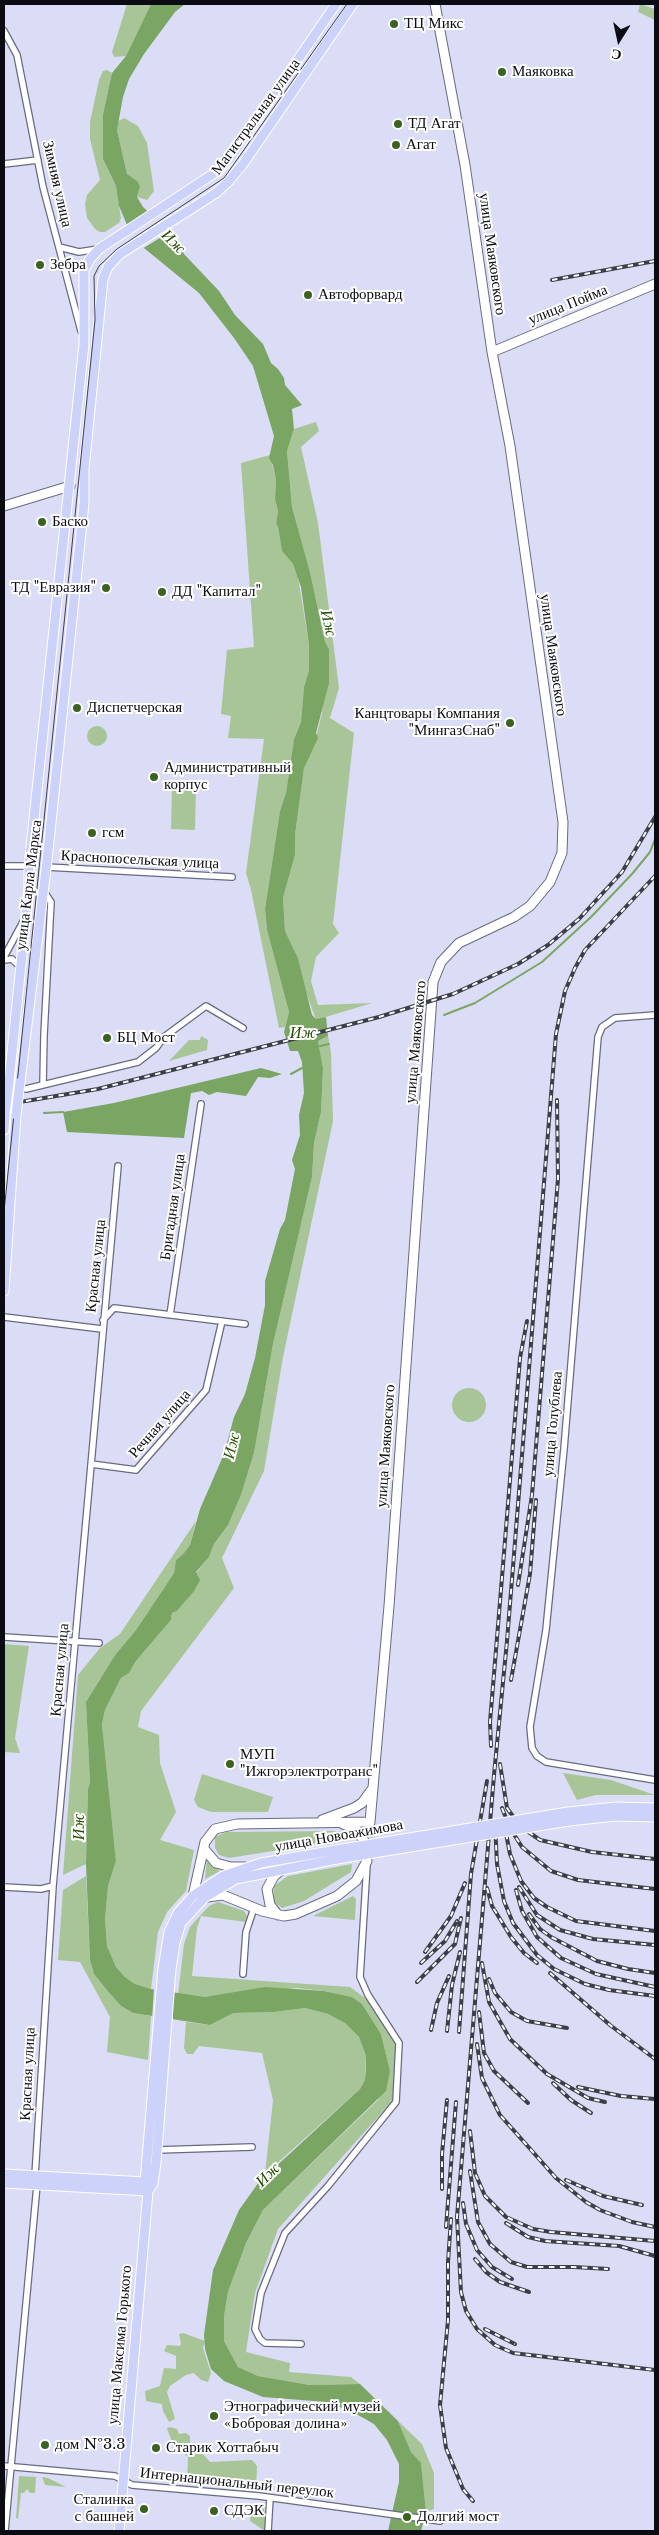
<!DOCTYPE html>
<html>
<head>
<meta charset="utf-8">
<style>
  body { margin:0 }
  #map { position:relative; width:659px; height:2535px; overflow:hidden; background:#daddf5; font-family:"Libre Baskerville",serif }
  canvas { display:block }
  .frame { position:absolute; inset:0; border:5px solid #0b0c13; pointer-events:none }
  .north { position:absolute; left:594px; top:15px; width:50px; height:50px; -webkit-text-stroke:4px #fff; paint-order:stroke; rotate:190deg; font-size:14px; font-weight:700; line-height:20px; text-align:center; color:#0b0c13 }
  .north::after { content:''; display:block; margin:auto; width:18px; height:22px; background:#0b0c13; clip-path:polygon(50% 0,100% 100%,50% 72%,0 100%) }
</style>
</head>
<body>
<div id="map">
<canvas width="659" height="2535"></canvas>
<div class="frame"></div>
<div class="north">С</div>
</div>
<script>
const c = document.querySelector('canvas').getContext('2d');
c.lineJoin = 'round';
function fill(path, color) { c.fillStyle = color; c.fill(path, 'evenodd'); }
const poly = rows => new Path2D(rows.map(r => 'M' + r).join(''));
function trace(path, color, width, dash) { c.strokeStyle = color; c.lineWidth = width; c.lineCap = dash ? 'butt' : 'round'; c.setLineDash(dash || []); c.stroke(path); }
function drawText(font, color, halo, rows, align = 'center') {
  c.font = font + ' "Libre Baskerville",serif'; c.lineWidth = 4; c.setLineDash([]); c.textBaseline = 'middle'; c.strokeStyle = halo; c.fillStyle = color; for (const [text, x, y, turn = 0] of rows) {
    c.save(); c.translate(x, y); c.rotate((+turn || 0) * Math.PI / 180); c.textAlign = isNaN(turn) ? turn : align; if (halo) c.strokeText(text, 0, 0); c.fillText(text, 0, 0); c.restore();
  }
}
fill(poly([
  [127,4,151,4,126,56,114,57,112,52],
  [640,4,655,9,655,20,638,12],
  [107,70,112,73,103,114,103,159,116,186,121,218,119,223,105,232,100,232,95,229,87,218,85,204,87,195,100,180,90,139,90,122,99,80,103,71],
  [124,118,138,126,147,143,154,191,147,200,137,197,140,187,127,174,117,130,117,122],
  [316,422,319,431,301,447,318,523,339,688,330,718,354,733,333,924,339,933,316,957,311,981,318,1005,372,1003,316,1020,306,992,298,958,285,931,283,898,295,855,295,835,304,768,309,752,314,746,322,713,329,649,325,642,310,572,292,507,287,451,294,429],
  [270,455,276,480,275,499,278,511,276,524,278,527,282,551,293,564,298,577,309,645,309,670,304,687,301,722,294,739,286,793,280,811,265,909,267,930,289,1012,285,1027,279,1028,251,890,246,873,264,739,228,738,231,716,221,714,227,650,254,647,241,463],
  '87 736a10 10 0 1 1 20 0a10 10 0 1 1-20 0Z',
  [172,788,196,788,195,830,171,829],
  [201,1036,208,1040,207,1050,169,1061,189,1040,200,1040],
  [328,1036,331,1053,333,1121,283,1357,264,1471,222,1558,234,1588,141,1711,138,1727,159,1735,160,1763,176,1812,160,1840,194,1850,186,1891,167,1912,158,1932,151,1989,135,1984,125,1977,116,1967,107,1946,105,1919,108,1886,116,1861,102,1724,105,1710,121,1678,129,1673,136,1661,171,1620,172,1613,177,1611,187,1599,196,1573,209,1557,214,1544,228,1525,241,1495,254,1453,273,1344,312,1177,314,1143,321,1112,323,1069,318,1041],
  '452 1405a17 17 0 1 1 34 0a17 17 0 1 1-34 0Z',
  [196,1521,190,1545,184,1553,176,1560,174,1573,136,1630,115,1655,86,1702,90,1782,88,1789,86,1864,63,1875,78,1675,100,1648,120,1634],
  [4,1644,29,1646,15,1738,20,1753,4,1752],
  [563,1773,611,1780,655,1795,596,1795,577,1800],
  [202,1774,273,1797,268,1812,211,1812,198,1807,194,1800],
  [332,1831,345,1832,353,1838,229,1858,219,1855,215,1848,215,1837,226,1832],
  [207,1859,210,1865,220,1871,205,1879],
  [352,1864,351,1872,304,1901,282,1908,273,1901,274,1886,288,1876],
  [86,1876,90,1960,94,1974,121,2006,133,2013,151,2016,148,2060,107,2052,110,2017,80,1962,58,1960,63,1890],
  [353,1896,356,1899,355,1920,313,1916],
  [218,1902,244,1911,247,1916,246,1922,201,1916,197,1928,192,1976,350,1987,369,2001,398,2043,393,2100,278,2229,255,2293,246,2352,290,2363,289,2372,351,2377,360,2384,310,2385,258,2376,238,2367,224,2341,224,2316,228,2292,246,2243,263,2210,378,2100,390,2071,381,2034,362,2004,352,1997,324,1991,297,1988,205,1997,178,1995,184,1944,190,1927,209,1906],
  [305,2008,328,2014,345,2023,359,2037,366,2056,365,2080,360,2089,265,2174,273,2100,262,2053,199,2046,193,2054,187,2054,184,2048,186,2022,210,2025,232,2013,274,2012],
  [183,2333,205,2341,203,2348,211,2373,208,2382,201,2380,194,2373,186,2375,170,2386,167,2392,175,2419,169,2422,163,2411,162,2404,146,2401,145,2391,160,2386,164,2368,176,2369,176,2356,164,2351,167,2345,180,2346,181,2344,179,2334],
  [398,2421,422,2444,434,2473,434,2509,426,2512,421,2464,411,2452],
  [170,2427,177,2429,179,2434,186,2433,190,2436,190,2449,204,2455,210,2462,252,2460,257,2466,256,2488,187,2481,188,2457,172,2442,167,2428],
  [19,2476,36,2477,35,2493,30,2493,27,2489,24,2493,21,2493,18,2519,16,2518],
  [42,2477,48,2478,66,2487,45,2485],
  [254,2505,264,2509,267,2524,265,2531,250,2521,252,2507]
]), '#a7c597');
fill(poly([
  [151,4,185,4,175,12,144,54,129,79,123,97,117,130,127,174,138,182,140,187,137,197,143,207,174,236,184,254,219,291,235,315,263,344,271,363,278,369,284,378,285,385,302,405,292,409,294,429,287,451,292,507,310,572,325,642,329,649,329,683,316,733,318,738,304,768,295,835,295,855,283,898,285,931,298,958,312,1015,316,1019,326,1017,328,1036,318,1041,323,1068,321,1112,314,1143,312,1177,273,1344,254,1453,241,1495,228,1525,214,1544,209,1557,196,1572,200,1580,194,1591,177,1611,172,1613,171,1620,136,1661,129,1673,121,1678,105,1710,102,1724,116,1861,108,1886,105,1919,107,1946,116,1967,125,1977,135,1984,151,1989,205,1997,265,1987,324,1991,352,1997,362,2004,381,2034,390,2071,386,2091,263,2210,246,2243,228,2292,224,2316,224,2341,238,2367,258,2376,310,2385,360,2384,398,2421,411,2452,421,2463,426,2512,421,2531,388,2531,399,2482,399,2464,387,2440,374,2424,351,2411,327,2402,263,2397,224,2381,211,2369,205,2349,204,2335,213,2270,239,2210,259,2182,360,2089,365,2080,366,2068,366,2056,359,2037,345,2023,328,2014,305,2008,274,2012,233,2013,210,2025,133,2013,121,2006,107,1990,94,1974,90,1960,86,1864,88,1789,90,1782,86,1702,115,1655,136,1630,174,1573,176,1560,184,1553,190,1545,200,1509,224,1454,234,1417,245,1394,255,1358,265,1305,265,1281,280,1229,285,1220,295,1169,292,1160,300,1135,299,1115,304,1093,302,1062,298,1051,290,1051,284,1032,289,1012,267,930,265,909,280,811,286,793,294,739,301,722,304,687,309,670,309,645,301,587,293,564,282,551,278,527,276,524,278,511,275,499,276,480,273,465,269,458,274,436,253,366,234,338,199,293,133,239,119,206,116,186,103,159,103,114,112,73,126,56],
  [261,1068,282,1074,270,1078,258,1077,246,1096,217,1092,209,1095,202,1091,191,1093,184,1138,67,1132,63,1112,114,1103]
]), '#7aa562');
fill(poly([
  [150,210,171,231,142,249,131,240,125,227],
  [154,1988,174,1992,172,2023,152,2019]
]), '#daddf5');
trace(poly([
  [444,1015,475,1003,542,962,591,917,632,874,650,852,655,839],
  [320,1046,329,1044],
  [291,1074,302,1068],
  [44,1113,63,1112]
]), '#7aa562', 2);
trace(poly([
  [368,1851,370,1822]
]), '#bbbed3', 9, [9, 4.5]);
const street = poly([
  [4,31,17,55,43,187,81,331],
  [4,164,38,160],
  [59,247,79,252,98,249],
  [4,866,29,866],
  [46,867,232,877],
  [4,957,24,920],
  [4,960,12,959,20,967],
  [655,1015,615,1018,602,1027,598,1037,564,1449,546,1630,530,1727,532,1748,537,1756,546,1762,655,1780],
  [43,1084,44,1035,51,902,43,890],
  [26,1089,138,1062,156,1048,164,1037,206,1006,243,1028],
  [170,1315,201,1104],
  [4,1317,102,1329],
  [103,1320,114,1308,245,1324],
  [91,1464,136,1470,206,1390,222,1321],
  [4,1637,99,1643],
  [4,1887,41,1889,53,1886],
  [243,1974,246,1932,254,1908],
  [157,2150,252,2147],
  [35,2176,53,1886,118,1166],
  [301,2344,265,2343,260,2339,255,2329,261,2293,285,2233,328,2186,396,2102,399,2043,368,1995,360,1977,367,1865],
  [4,2466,115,2476,132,2485,259,2496,440,2521],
  [5,2531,37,2185],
  [268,2531,270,2498]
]);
const secondary = poly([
  [492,352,655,284],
  [4,506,70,486],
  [322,1820,354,1808,362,1803,373,1788],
  [343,1824,356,1829,368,1847],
  [205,1850,216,1863,231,1867,245,1867],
  [193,1896,205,1842,215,1829,237,1824,370,1822,389,1606,433,982,441,962,459,943,514,917,530,906,550,882,562,853,563,822,510,446,492,352,465,165,435,4],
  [207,1897,223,1895,262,1911,284,1916,296,1914,337,1896,356,1881,367,1861],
  [278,1915,270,1905,267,1889,274,1876,281,1870]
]);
const primary = poly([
  [9,1081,29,887,29,866,84,344,84,270,90,259,99,249,219,170,229,160,336,4],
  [20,1082,47,861,84,503,84,469,103,279,108,267,120,254,216,193,227,183,243,164,353,4],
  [4,1130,5,1114],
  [4,1291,16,1115],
  [568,1812,616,1807,655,1808],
  [569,1821,616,1816,655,1817],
  [4,2174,145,2182],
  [4,2183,148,2191],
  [148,2191,153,2183,156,2163,171,1969,175,1943,181,1923,204,1898,236,1879,337,1859],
  [119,2531,148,2191,145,2182,163,1968,169,1932,178,1913,193,1896,223,1876,261,1863,336,1850]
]);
trace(street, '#686a80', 8);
trace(secondary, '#686a80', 11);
trace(primary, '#fff', 11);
trace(street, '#fff', 5.5);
trace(secondary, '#fff', 9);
trace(primary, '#cdd2fb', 9);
trace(poly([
  [4,1212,95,320,94,276,99,266,117,249,224,178,347,4]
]), '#3c3e49', 1);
const rail = poly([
  [552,280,655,261],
  [655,876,585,950,575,968,565,991,556,1034,507,1641,494,1775,457,2217,461,2292,466,2311,477,2329,495,2345,513,2353,655,2370],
  [4,1103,26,1101,98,1089,379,1017,453,994,518,964,548,945,579,919,622,872,655,817],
  [518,1585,532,1495,558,1179,557,1100],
  [511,1680,530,1574,536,1500],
  [491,1746,490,1722,498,1626,520,1358,527,1321],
  [500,1764,507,1808,520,1826,540,1840,592,1852,655,1859],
  [502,1808,510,1828,522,1847,551,1871,578,1880,655,1889],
  [495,1823,497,1864,504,1901,513,1923,537,1955,554,1969,585,1984,609,1990,655,1996],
  [504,1823,510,1854,521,1881,534,1898,547,1907,576,1921,655,1931],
  [519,1887,537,1915,560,1930,593,1939,655,1945],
  [487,1888,492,1906,511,1937,524,1953,537,1963],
  [516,1890,522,1911,537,1937,561,1958,596,1974,655,1987],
  [529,1914,540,1929,551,1937,597,1961,628,1969,655,1973],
  [425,1952,451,1916,465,1883],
  [421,1963,445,1941,457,1921],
  [482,1963,489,2002,510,2039,547,2074,588,2098,605,2102],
  [550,1973,610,2025,655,2059],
  [489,1979,495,1993,511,2012,527,2021,567,2028],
  [417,1982,455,1944,461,1918],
  [479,2012,484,2053,494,2071,528,2103],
  [431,2030,437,2003,449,1976],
  [447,2031,452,1985,460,1952],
  [459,2032,471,1874,487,1781],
  [477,2044,482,2078,500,2115,556,2178,586,2202,600,2210,632,2222,655,2227],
  [553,2083,571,2100,591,2113],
  [578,2087,621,2096,655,2099],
  [470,2131,475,2173,485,2196,506,2217,533,2229,551,2232,655,2241],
  [470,2171,478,2222,490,2244,511,2262,527,2267,574,2267,608,2269],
  [566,2180,603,2196,642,2205],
  [442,2189,442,2154,447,2100],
  [463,2203,466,2224,477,2250,492,2267,512,2279],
  [451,2219,448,2262,448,2320,440,2405,446,2448,463,2489,473,2501],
  [506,2223,528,2237,545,2241,619,2246,655,2256],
  [446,2227,456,2102],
  [475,2259,486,2272,500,2282,529,2292],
  [485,2329,515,2344]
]);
trace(rail, '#3c3e49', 4);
trace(rail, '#fff', 2, [5.5]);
const primaryBridge = poly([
  [5,1114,9,1081],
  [16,1115,20,1082],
  [336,1850,568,1812],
  [337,1859,569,1821]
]);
trace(primaryBridge, '#fff', 11, []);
trace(primaryBridge, '#cdd2fb', 9);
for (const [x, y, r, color] of [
  [394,24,5,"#3b631f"],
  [502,72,5,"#3b631f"],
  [398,124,5,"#3b631f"],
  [396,145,5,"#3b631f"],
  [40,265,5,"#3b631f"],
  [308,295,5,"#3b631f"],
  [42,522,5,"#3b631f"],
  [106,588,5,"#3b631f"],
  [162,592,5,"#3b631f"],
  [77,708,5,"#3b631f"],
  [510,723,5,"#3b631f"],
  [154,777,5,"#3b631f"],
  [92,833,5,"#3b631f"],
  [107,1038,5,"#3b631f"],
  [230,1764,5,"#3b631f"],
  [214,2416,5,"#3b631f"],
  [45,2445,5,"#3b631f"],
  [156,2448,5,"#3b631f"],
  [144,2509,5,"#3b631f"],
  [214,2511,5,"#3b631f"],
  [407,2517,5,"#3b631f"]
]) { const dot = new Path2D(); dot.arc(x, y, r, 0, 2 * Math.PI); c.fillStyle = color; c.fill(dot); trace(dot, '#fff', 2); }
drawText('15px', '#0b0c13', '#fff', [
  ["ТЦ Микс",404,24],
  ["Маяковка",512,72],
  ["ТД Агат",408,124],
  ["Агат",406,145],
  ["Зебра",50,265],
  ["Автофорвард",318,295],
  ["Баско",52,522],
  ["ТД \"Евразия\"",96,588,"right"],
  ["ДД \"Капитал\"",172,592],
  ["Диспетчерская",87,708],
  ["Канцтовары Компания",500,714,"right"],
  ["\"МингазСнаб\"",500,731,"right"],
  ["Административный",164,768],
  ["корпус",164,785],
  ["гсм",102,833],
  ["БЦ Мост",117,1038],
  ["МУП",240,1755],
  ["\"Ижгорэлектротранс\"",240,1772],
  ["Этнографический музей",224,2407],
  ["«Бобровая долина»",224,2424],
  ["дом №3.3",55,2445],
  ["Старик Хоттабыч",166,2448],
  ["Сталинка",134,2500,"right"],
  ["с башней",134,2517,"right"],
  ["СДЭК",224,2511],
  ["Долгий мост",417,2517]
], 'left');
drawText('15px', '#0b0c13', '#fff', [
  ["Магистральная улица",256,117,-54],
  ["Зимняя улица",57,184,77],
  ["улица Маяковского",492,254,82],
  ["улица Пойма",568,305,-22],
  ["улица Маяковского",553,655,82],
  ["Краснопосельская улица",140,860,3],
  ["улица Карла Маркса",29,885,-83],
  ["улица Маяковского",416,1042,-85],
  ["Бригадная улица",173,1207,-82],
  ["Красная улица",96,1266,-84],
  ["Речная улица",160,1424,-49],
  ["улица Голублева",553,1424,-85],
  ["улица Маяковского",386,1446,-86],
  ["Красная улица",60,1670,-85],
  ["улица Новоажимова",339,1836,-10],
  ["Красная улица",28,2074,-87],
  ["улица Максима Горького",120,2345,-85],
  ["Интернациональный переулок",237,2483,6]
]);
drawText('italic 16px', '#264d03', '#fff', [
  ["Иж",173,242,45],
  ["Иж",328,623,77],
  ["Иж",303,1033],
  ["Иж",232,1446,-76],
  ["Иж",79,1827,-90],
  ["Иж",268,2175,-44]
]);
</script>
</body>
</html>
